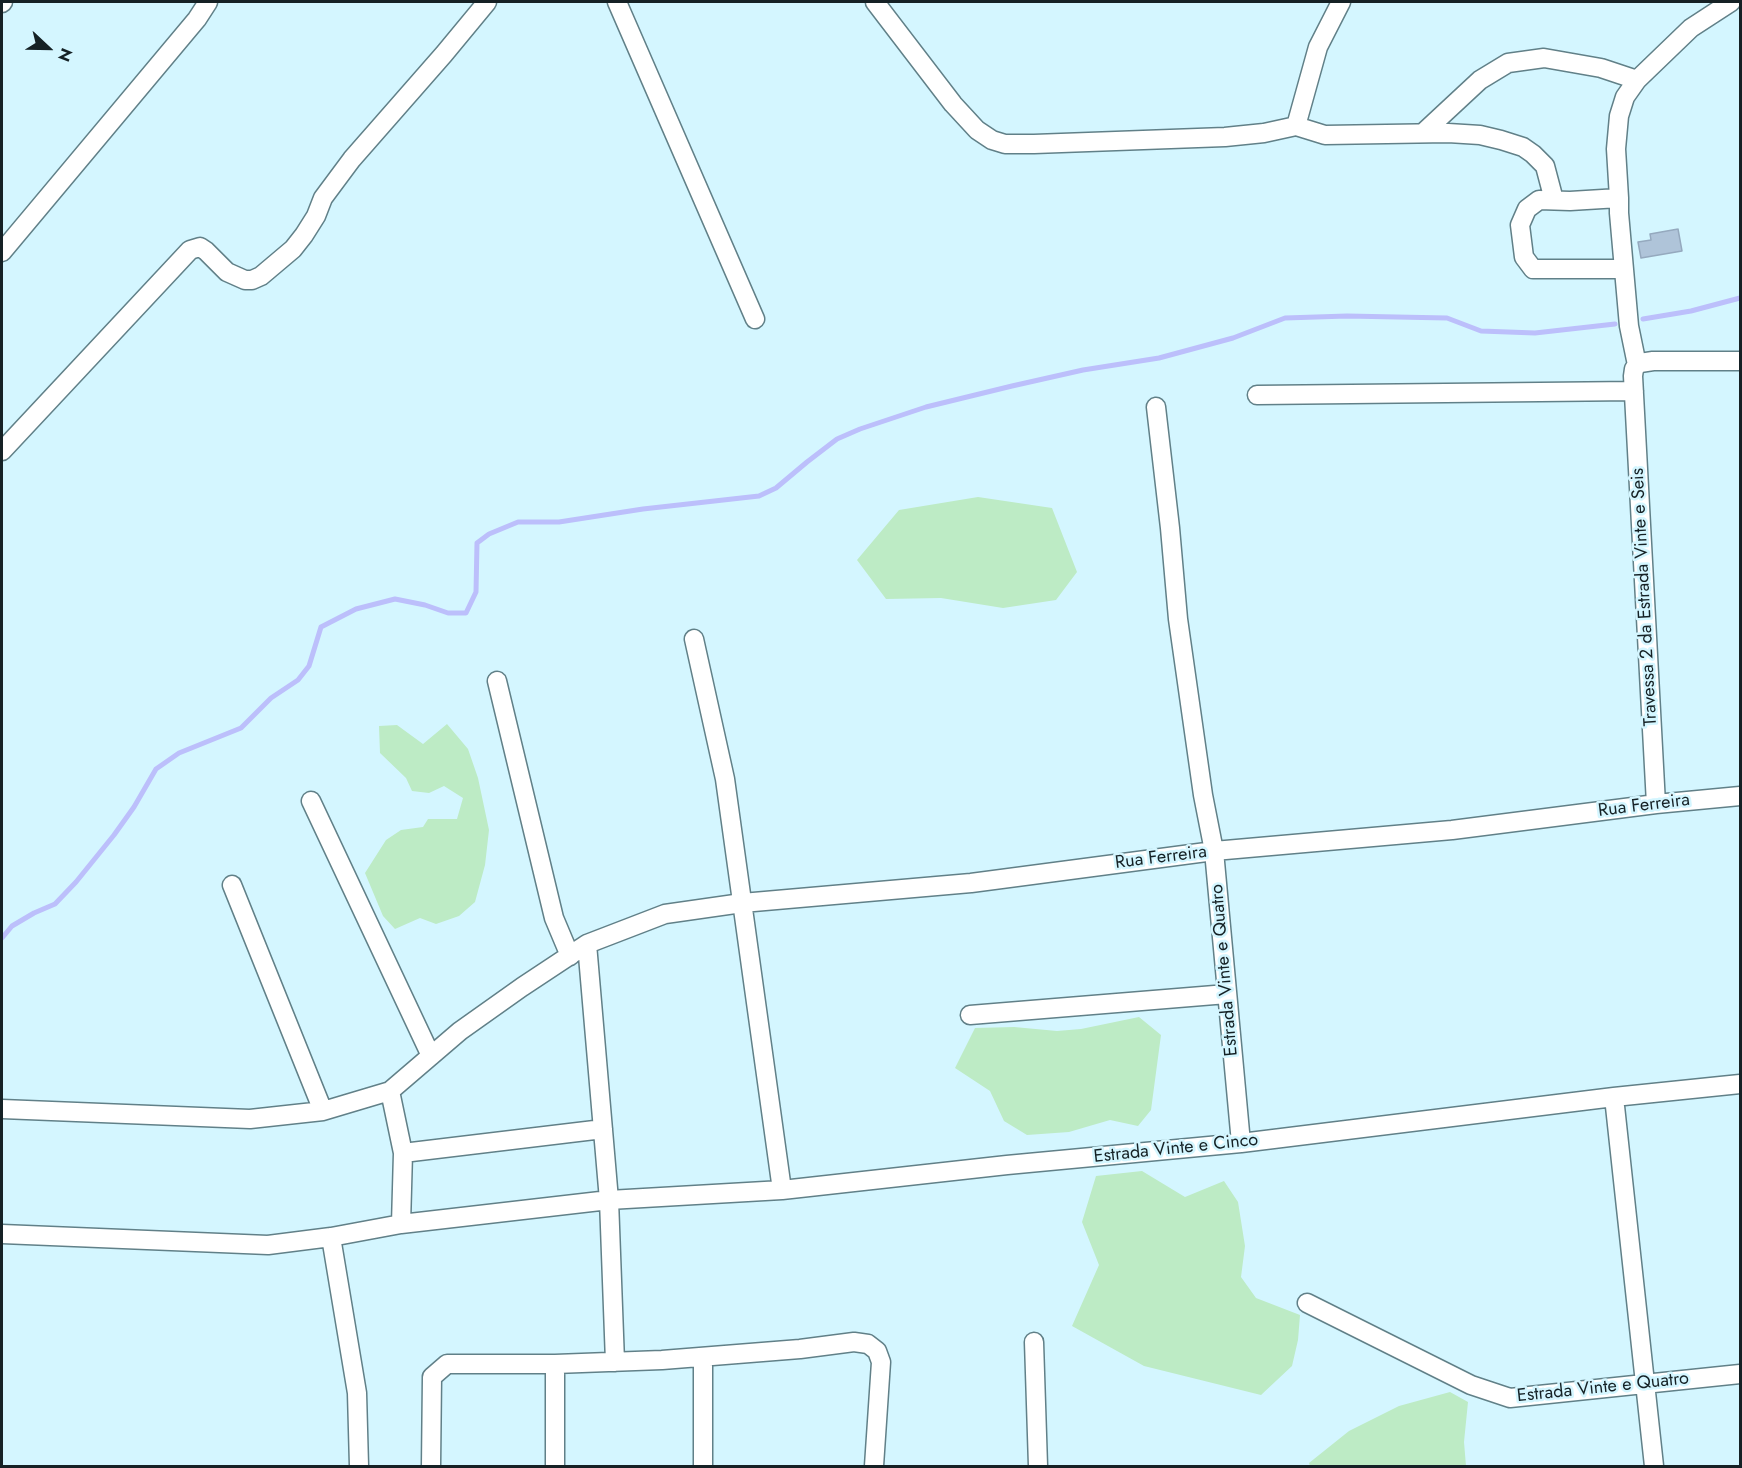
<!DOCTYPE html>
<html>
<head>
<meta charset="utf-8">
<style>
  body { margin:0 }
  #map { position:relative; width:1742px; height:1468px; overflow:hidden; background:#d4f6ff; font-family:Jost,sans-serif }
  canvas { display:block }
  .frame { position:absolute; inset:0; border:3px solid #152125; pointer-events:none }
  .north { position:absolute; left:18px; top:18px; width:60px; height:60px; -webkit-text-stroke:4px #d4f6ff; paint-order:stroke; rotate:112deg; font-size:16px; font-weight:700; line-height:24px; text-align:center; color:#152125 }
  .north::after { content:''; display:block; margin:auto; width:21px; height:27px; background:#152125; clip-path:polygon(50% 0,100% 100%,50% 72%,0 100%) }
</style>
</head>
<body>
<div id="map">
<canvas width="1742" height="1468"></canvas>
<div class="frame"></div>
<div class="north">N</div>
</div>
<script>
const c = document.querySelector('canvas').getContext('2d');
c.lineJoin = 'round';
function fill(path, color) { c.fillStyle = color; c.fill(path, 'evenodd'); }
const poly = rows => new Path2D(rows.map(r => 'M' + r).join(''));
function trace(path, color, width, dash) { c.strokeStyle = color; c.lineWidth = width; c.lineCap = dash ? 'butt' : 'round'; c.setLineDash(dash || []); c.stroke(path); }
function drawText(font, color, halo, rows, align = 'center') {
  c.font = font + ' Jost,sans-serif'; c.lineWidth = 5; c.setLineDash([]); c.textBaseline = 'middle'; c.strokeStyle = halo; c.fillStyle = color; for (const [text, x, y, turn = 0] of rows) {
    c.save(); c.translate(x, y); c.rotate((+turn || 0) * Math.PI / 180); c.textAlign = isNaN(turn) ? turn : align; if (halo) c.strokeText(text, 0, 0); c.fillText(text, 0, 0); c.restore();
  }
}
fill(poly([
  [978,497,1052,508,1077,572,1056,600,1003,608,941,598,886,599,857,560,899,510],
  [447,724,468,749,478,778,489,830,485,865,475,902,459,916,436,924,420,918,395,929,383,916,365,873,386,840,401,830,423,827,428,819,457,819,463,798,444,786,429,793,412,791,406,778,380,753,379,726,397,725,423,744],
  [1139,1017,1161,1035,1151,1110,1138,1126,1110,1120,1069,1132,1027,1135,1004,1121,990,1091,955,1068,975,1028,1014,1027,1057,1031,1081,1029],
  [1142,1171,1185,1197,1224,1181,1238,1202,1245,1246,1241,1277,1256,1298,1300,1315,1298,1340,1292,1366,1261,1395,1144,1366,1072,1326,1099,1265,1082,1222,1096,1176],
  [1450,1392,1468,1402,1464,1442,1466,1466,1310,1466,1309,1463,1349,1431,1399,1406]
]), '#bdebc5');
trace(poly([
  [1643,319,1691,311,1740,298],
  [2,938,12,926,34,913,55,904,76,882,114,835,134,807,156,769,179,753,241,728,271,698,298,680,309,666,321,627,356,609,395,599,425,605,448,613,466,613,476,592,477,543,489,534,518,522,559,522,643,509,759,496,776,488,807,462,837,439,860,429,926,407,1012,386,1083,370,1159,358,1233,338,1285,318,1347,316,1447,318,1481,331,1535,333,1615,324]
]), '#bcbffb', 5);
const building = poly([
  [1678,229,1682,251,1641,258,1638,242,1651,240,1650,234,1678,229]
]);
fill(building, '#afc4d9');
trace(building, '#95a9be', 1.5);
const minor = poly([
  [617,2,755,319],
  [875,2,953,104,977,130,992,140,1005,144,1034,144,1225,137,1264,133,1296,126,1318,47,1341,2],
  [2,3,3,2],
  [1296,126,1325,135,1448,133,1480,135,1501,140,1523,147,1533,154,1545,166,1554,200],
  [1423,133,1480,80,1508,63,1544,58,1601,68,1637,80],
  [1619,198,1570,201,1539,200,1527,209,1520,225,1524,257,1533,269,1624,269],
  [2,252,197,19,208,2],
  [1637,365,1629,326,1619,213,1619,198,1616,149,1619,116,1625,97,1637,80,1691,28,1731,2],
  [1257,395,1634,391],
  [1156,407,1170,528,1178,619,1203,795,1214,851,1241,1143],
  [2,451,190,250,200,247,206,251,227,272,245,280,252,280,261,276,293,249,304,235,316,216,323,198,352,159,444,54,487,2],
  [694,639,725,779,782,1190],
  [497,681,554,918,570,956],
  [311,801,431,1056],
  [1656,804,1633,376,1634,369,1637,365,1640,363,1653,361,1740,361],
  [232,885,323,1111],
  [587,944,665,914,742,903,971,883,1214,851,1452,830,1656,804,1740,796],
  [970,1015,1227,994],
  [1614,1097,1654,1466],
  [2,1109,250,1119,323,1111,390,1091],
  [403,1153,603,1129],
  [2,1234,268,1245,331,1237,401,1224],
  [331,1237,357,1393,359,1466],
  [1307,1303,1471,1385,1510,1398,1740,1374],
  [1034,1342,1038,1466],
  [703,1357,703,1466],
  [615,1362,609,1200,587,944,522,987,460,1031,390,1091,403,1153,401,1224,609,1200,782,1190,1007,1165,1241,1143,1614,1097,1740,1084],
  [555,1364,555,1466],
  [431,1466,432,1377,447,1364,555,1364,662,1360,800,1349,854,1342,868,1344,877,1351,881,1362,874,1466]
]);
trace(minor, '#618088', 21);
trace(minor, '#fff', 18);
drawText('18px', '#152125', '#d4f6ff', [
  ["Travessa 2 da Estrada Vinte e Seis",1645,597,-93],
  ["Rua Ferreira",1644,806,-7],
  ["Rua Ferreira",1161,858,-7],
  ["Estrada Vinte e Quatro",1225,970,-95],
  ["Estrada Vinte e Cinco",1176,1149,-6],
  ["Estrada Vinte e Quatro",1603,1388,-6]
]);
</script>
</body>
</html>
